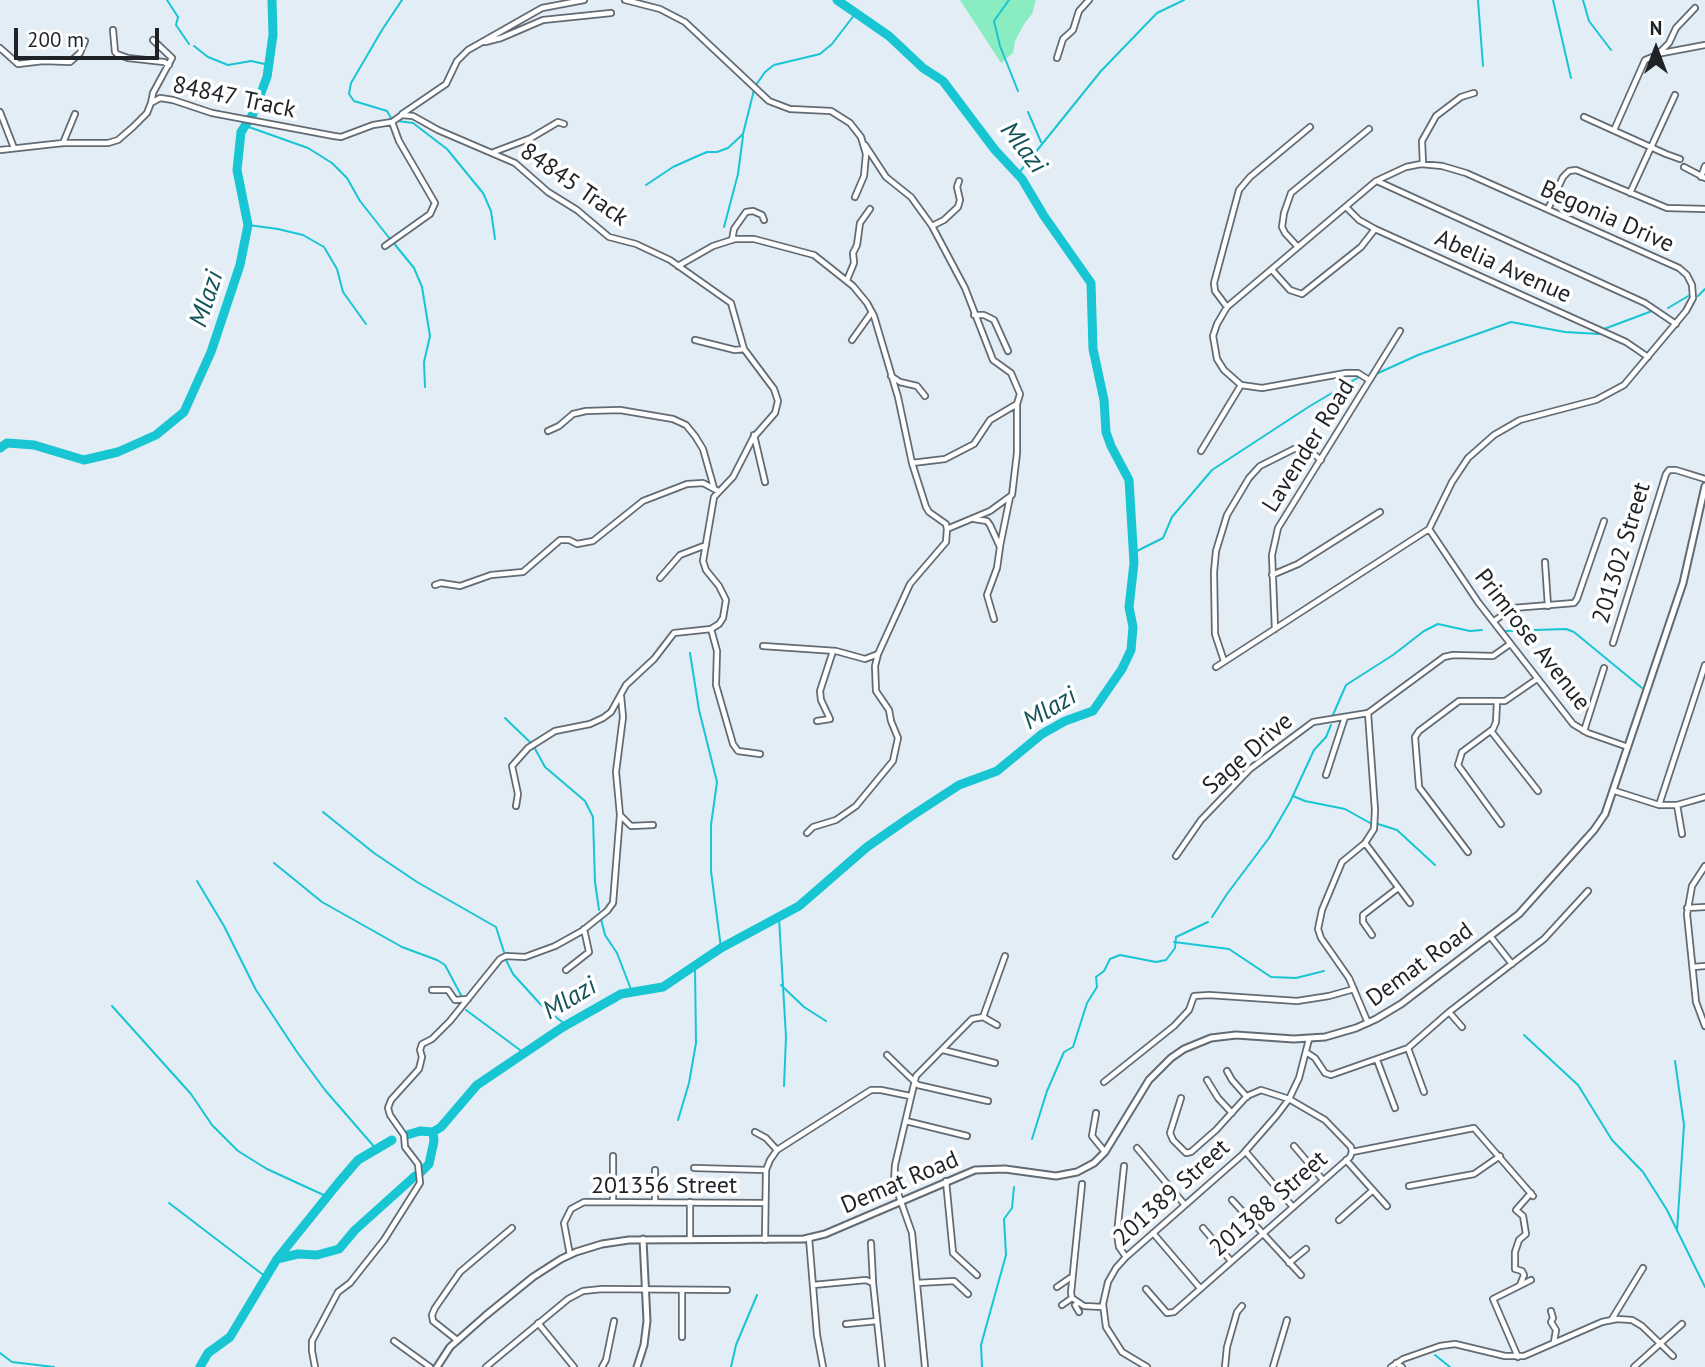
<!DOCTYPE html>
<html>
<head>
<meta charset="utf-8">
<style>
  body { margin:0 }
  #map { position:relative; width:1705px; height:1367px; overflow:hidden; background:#e3edf6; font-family:"PT Sans",sans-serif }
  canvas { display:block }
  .north { position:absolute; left:1621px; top:14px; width:70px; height:70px; -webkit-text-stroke:5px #fff; paint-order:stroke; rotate:0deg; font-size:19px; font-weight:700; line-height:28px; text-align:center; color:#1f2226 }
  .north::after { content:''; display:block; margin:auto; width:24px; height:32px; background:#1f2226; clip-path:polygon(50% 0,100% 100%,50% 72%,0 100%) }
  .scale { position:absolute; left:14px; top:28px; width:145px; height:32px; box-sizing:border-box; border:4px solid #1f2226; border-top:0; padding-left:9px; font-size:21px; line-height:24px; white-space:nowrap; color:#1f2226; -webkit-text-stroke:5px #fff; paint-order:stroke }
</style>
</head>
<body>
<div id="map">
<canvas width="1705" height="1367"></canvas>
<div class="north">N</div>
<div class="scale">200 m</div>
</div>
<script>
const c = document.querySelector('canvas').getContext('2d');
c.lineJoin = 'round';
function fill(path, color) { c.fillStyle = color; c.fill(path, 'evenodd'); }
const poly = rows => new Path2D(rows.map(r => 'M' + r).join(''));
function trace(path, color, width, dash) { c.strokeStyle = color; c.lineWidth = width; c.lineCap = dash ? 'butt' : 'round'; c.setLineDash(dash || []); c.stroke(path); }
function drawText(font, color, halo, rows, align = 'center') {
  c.font = font + ' "PT Sans",sans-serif'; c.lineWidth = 7; c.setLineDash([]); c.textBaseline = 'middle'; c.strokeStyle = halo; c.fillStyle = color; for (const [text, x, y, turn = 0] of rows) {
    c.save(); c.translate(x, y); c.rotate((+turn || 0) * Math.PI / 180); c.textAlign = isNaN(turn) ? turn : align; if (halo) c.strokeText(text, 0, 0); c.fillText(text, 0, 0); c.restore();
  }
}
fill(poly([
  [960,0,1036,0,1032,14,1024,24,1015,41,1013,53,1001,63]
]), '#8aecc1');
trace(poly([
  [167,0,178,17,176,25,189,44],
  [1009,0,994,21,1000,46,1018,91],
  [1478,0,1483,66],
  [1553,0,1571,78],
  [1583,0,1589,21,1611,50],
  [194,46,208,57,228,65,251,61,269,65],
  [756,85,765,72,774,65,820,54,832,44,855,14],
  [1028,112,1041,142],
  [391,118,387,111,354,101,349,94,351,83,382,30,402,0],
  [398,121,413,123,447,149,483,193,491,211,495,239],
  [246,126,308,148,332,163,347,178,360,201,390,239],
  [1018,174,1101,71,1157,13,1184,0],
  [646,185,673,167,693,158,707,152,717,152,728,148,743,134,754,90],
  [248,225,278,229,303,235,324,247,337,269,343,292,366,324],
  [724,227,738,174,743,136],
  [392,241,414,268,422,287,430,336,424,362,425,387],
  [1698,296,1705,289],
  [1668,308,1690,295],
  [1604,329,1652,311],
  [1376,374,1418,355,1511,322,1565,332,1599,334],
  [1133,553,1163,538,1172,517,1212,470,1310,406,1359,377],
  [1505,631,1566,629,1574,632,1642,688],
  [690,653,699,710,717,782,711,825,711,871,721,948],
  [1332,717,1346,685,1393,655,1424,631,1438,624,1470,631,1482,630],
  [505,718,533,745,545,767,585,801,593,817,595,882,599,910],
  [1293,796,1305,801,1345,809,1370,823],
  [323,812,374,853,417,882,496,927,504,952],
  [1378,824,1397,830,1435,865],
  [274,863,322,902,402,947,437,960,445,965,462,997],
  [197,881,224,926,256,990,297,1052,325,1090,377,1150],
  [1212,917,1227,894,1269,838,1290,802,1314,750,1326,737,1331,725],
  [779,918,786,1037,784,1086],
  [601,919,605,935,617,953,632,992],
  [1174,942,1229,949,1271,977,1296,978,1324,971],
  [506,960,513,974,542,1006,566,1025],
  [781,985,804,1007,826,1021],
  [112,1006,191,1094,212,1125,238,1151,267,1169,328,1197],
  [466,1010,524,1053],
  [1524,1035,1578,1085,1612,1140,1643,1172,1667,1210,1705,1287],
  [1675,1061,1684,1125,1677,1231],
  [678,1120,689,1083,696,1043,695,966],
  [1032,1139,1047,1091,1064,1052,1073,1047,1087,1003,1097,987,1096,977,1104,971,1110,959,1120,955,1156,962,1166,960,1175,948,1176,937,1208,922],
  [169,1203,266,1277],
  [0,1353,12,1362,54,1367],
  [1435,1355,1450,1367],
  [731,1367,736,1345,757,1295],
  [982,1367,981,1345,1006,1255,1004,1219,1012,1208,1014,1187]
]), '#18c5d3', 2);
trace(poly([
  [0,448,7,443,34,445,84,460,118,452,156,435,184,412,211,352,240,265,248,225,237,170,241,132,253,114,267,77,273,35,272,0],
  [407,1135,420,1131,433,1132,441,1127,477,1085,563,1027,621,994,663,987,721,948,799,906,867,847,910,817,959,785,997,771,1042,734,1065,721,1093,711,1122,669,1131,650,1133,627,1129,607,1134,563,1129,480,1111,446,1106,432,1104,400,1093,349,1091,283,1044,216,1022,179,995,150,943,81,923,68,889,36,837,0],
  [421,1172,429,1164,434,1141,433,1132],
  [277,1259,298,1254,317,1255,339,1249,355,1230,415,1176],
  [200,1367,208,1353,230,1337,277,1259,339,1182,358,1160,392,1140]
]), '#18c5d3', 9);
const minor = poly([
  [625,0,660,9,685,22,769,101,790,109,831,111,850,123,861,137,866,154,864,176,855,197],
  [113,30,115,52,117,54,128,58,164,62,169,65],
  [485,42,501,38,543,20,611,13],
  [0,48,18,64,43,61,70,62,80,53,85,41],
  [1659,53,1669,43,1676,28,1695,8],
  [1057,58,1063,39,1073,30,1079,11,1089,0],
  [151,103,153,93,172,58,153,40],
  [0,112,14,148],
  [402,114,446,84,457,61,468,50,542,8,584,0],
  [1584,117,1666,154,1680,159],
  [1614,130,1645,60,1662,53,1705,45],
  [63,143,75,114],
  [865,145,886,177,911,197,932,226,965,288,993,360,1011,373,1020,394,1017,404,990,420,974,444,945,459,912,463],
  [0,150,63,143,108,143,118,140,133,127,147,113,151,103,160,98,173,100,212,113,334,136,341,137,373,125,392,122,402,115,413,116,438,130,515,163,548,192,577,210,609,237,636,244,670,260,731,303,744,349,774,389,778,401,775,413,753,438,733,477,714,497,703,561,706,570,719,586,726,600,723,618,719,624,711,629,674,633,654,659,626,685,611,712,603,718,590,724,555,731,528,748,512,766,518,794,516,806],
  [494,152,531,138,558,122,564,124],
  [1423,164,1422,141,1436,116,1461,97,1474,93],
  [1684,167,1705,178],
  [1701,177,1705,166],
  [1377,181,1645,303,1676,324],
  [1630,193,1675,95],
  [1346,207,1359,220,1375,229,1626,342,1648,357],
  [1548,209,1563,177,1569,171,1576,170,1667,208,1705,209],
  [932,226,944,220,958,207,960,200,957,187,959,181],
  [732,240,734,229,746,212,753,211,762,215,764,220],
  [385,246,430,214,435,203,399,141,392,122],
  [1297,246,1285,233,1282,227,1284,213,1291,193,1369,129],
  [678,266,713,246,735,239,754,239,814,255,853,286,867,303,874,316,898,397,912,463,926,507,929,512,946,524,947,529,946,542,910,584,878,654,875,666,876,691,889,710,891,721,898,738,893,761,856,806,836,820,813,827,807,833],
  [1272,270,1290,290,1302,294,1361,247,1375,229],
  [847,280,854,263,853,253,857,245,860,223,870,209],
  [1227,307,1215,291,1214,283,1239,190,1250,177,1310,127],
  [974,315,984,315,994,320,1008,351],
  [695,340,735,350,744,349],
  [852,340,872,312],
  [891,376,900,382,917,386,925,396],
  [548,431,559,426,573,414,586,411,620,410,673,419,686,425,695,436,703,449,714,488],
  [754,435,765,482],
  [1201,451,1241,385],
  [974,519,987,521,990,525,1000,547,997,568,987,595,994,619],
  [947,529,990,511,1012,495,1017,453,1017,405],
  [1429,529,1478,602,1573,724,1588,733,1628,747],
  [1000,546,1010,497],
  [1545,562,1548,606],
  [1272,575,1298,564,1380,512],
  [660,578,680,555,706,545],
  [435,585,441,583,460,586,491,575,523,572,560,540,569,540,577,544,593,541,643,501,687,484,703,483,718,491],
  [1494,621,1513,608,1574,603,1577,599,1604,521],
  [711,629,717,651,716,685,733,744,738,751,760,754],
  [1275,629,1272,555,1278,528,1400,331],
  [1613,643,1666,474,1669,470,1676,470,1705,479],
  [763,646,836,651,865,659,878,654],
  [1224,661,1215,634,1214,572,1216,551,1227,515,1249,478,1260,466,1294,449,1305,447,1321,460],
  [1216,667,1429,529,1452,482,1468,458,1494,435,1520,420,1596,400,1624,385,1686,311,1693,298,1692,285,1687,275,1679,268,1466,173,1442,166,1421,164,1406,167,1376,181,1227,307,1217,324,1213,336,1217,359,1224,370,1241,385,1262,388,1346,373,1358,373,1369,380],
  [1497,701,1496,722,1493,729,1462,752,1458,765,1501,824],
  [1368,713,1375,810,1374,829,1365,843,1342,862,1322,910,1318,929,1321,938,1349,978,1368,1023],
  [817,721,830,719,821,700,820,691,833,651],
  [1491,731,1538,791],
  [1584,731,1604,668],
  [1326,775,1345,717],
  [1615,791,1659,805,1677,805,1705,797],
  [1659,805,1705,665],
  [1677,805,1682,834],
  [621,816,631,826,653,825],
  [1365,843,1410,903],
  [1468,852,1419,787,1415,737,1419,731,1459,701,1505,701,1537,679],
  [1176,856,1201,820,1250,769,1313,722,1368,713,1444,657,1453,655,1493,656,1510,644],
  [1705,866,1692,886,1687,914,1696,1002,1705,1026],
  [1687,908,1705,907],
  [1372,935,1363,922,1363,915,1398,888],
  [1490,936,1512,964],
  [1693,967,1705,966],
  [566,970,589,952,584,929],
  [432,990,448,990,455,1000,468,999],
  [1449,1012,1462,1027],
  [983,1017,1005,956],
  [1408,1048,1424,1092],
  [943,1050,995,1063],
  [1306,1052,1315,1058,1325,1073,1331,1075,1408,1048,1449,1012,1544,939,1588,891],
  [887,1055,918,1085,988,1101],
  [1377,1060,1395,1108],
  [1227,1071,1232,1080,1247,1097],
  [1207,1080,1218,1098,1232,1113],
  [1104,1082,1174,1026,1189,1010,1194,996,1209,995,1297,1001,1329,996,1354,989],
  [1096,1113,1092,1136,1105,1152],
  [906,1121,967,1136],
  [755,1132,766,1138,777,1150],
  [1294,1146,1323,1180],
  [1137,1148,1185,1205],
  [1246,1152,1293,1207],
  [1352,1152,1474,1128,1533,1196],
  [1346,1160,1387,1206],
  [1124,1166,1117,1234,1119,1247,1126,1257],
  [694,1168,766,1170],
  [946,1181,953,1253,977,1275],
  [1082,1184,1071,1293,1072,1298,1084,1306,1103,1307],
  [1409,1186,1474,1174,1500,1156],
  [1232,1200,1301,1275],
  [613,1202,613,1156],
  [655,1202,655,1170],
  [1339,1220,1373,1190],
  [1203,1228,1231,1261],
  [1153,1233,1200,1288],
  [809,1238,817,1335,823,1367],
  [690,1240,690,1202],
  [765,1240,766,1170,770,1160,777,1150,871,1090,881,1090,910,1096],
  [871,1243,873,1282],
  [570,1255,564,1223,571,1209,584,1202,765,1203],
  [1289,1263,1306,1249],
  [917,1283,954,1281,968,1294],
  [813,1285,866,1280,873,1283,882,1367],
  [1520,1285,1524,1275,1522,1271,1515,1269,1515,1252,1519,1240,1526,1234,1523,1216,1516,1210,1531,1193],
  [1057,1287,1070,1278],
  [1146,1289,1167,1313,1174,1312,1350,1157,1352,1152,1351,1147,1325,1120,1289,1099,1261,1090,1247,1096,1216,1130,1191,1152,1186,1153,1173,1140,1170,1133,1181,1098],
  [682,1291,682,1337],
  [1078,1303,1075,1305,1079,1312],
  [1062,1305,1072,1298],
  [1551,1311,1553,1318,1551,1322,1556,1330,1554,1342],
  [1612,1319,1643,1268],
  [538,1323,574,1367],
  [846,1324,877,1321],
  [457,1340,433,1321,432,1315,435,1308,460,1272,512,1228],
  [394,1341,430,1367],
  [1518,1357,1493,1299,1531,1280],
  [1396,1363,1402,1367],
  [315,1367,312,1351,312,1341,338,1292,350,1283,384,1240,420,1183,418,1164,405,1147,404,1135,390,1115,388,1108,391,1100,419,1069,422,1057,420,1050,422,1044,432,1039,450,1021,500,959,506,956,525,957,555,946,582,931,607,911,613,903,620,815,616,772,623,717,621,696],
  [486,1367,568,1299,583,1291,602,1289,727,1290],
  [602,1367,606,1360,614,1321],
  [925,1367,912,1233,894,1182,895,1165,916,1076,972,1019,983,1017,997,1025],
  [1147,1367,1122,1352,1106,1327,1103,1304,1108,1282,1116,1268,1126,1257,1242,1155,1277,1115,1289,1099,1299,1078,1309,1039],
  [1225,1367,1227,1347,1237,1312,1242,1306],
  [1273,1367,1287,1320],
  [1391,1367,1403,1359,1440,1346,1455,1344,1505,1356,1524,1356,1602,1322,1617,1319,1632,1320,1642,1326,1673,1356],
  [1634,1367,1682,1324]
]);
const tertiary = poly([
  [437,1367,450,1347,485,1316,533,1277,561,1259,576,1252,602,1244,629,1240,804,1239,825,1234,975,1170,1005,1169,1056,1176,1077,1172,1094,1163,1105,1152,1149,1080,1171,1058,1184,1049,1211,1038,1236,1035,1294,1039,1325,1037,1356,1028,1376,1019,1401,1004,1519,914,1594,830,1605,814,1683,583,1705,486],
  [637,1367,644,1345,647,1321,643,1239]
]);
trace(minor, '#626b73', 8);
trace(tertiary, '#626b73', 9);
trace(minor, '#fff', 4.5);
trace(tertiary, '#fff', 5);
drawText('24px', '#1f2226', '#fff', [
  ["84847 Track",234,98,12],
  ["84845 Track",574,185,35],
  ["Begonia Drive",1607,217,24],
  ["Abelia Avenue",1503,267,24],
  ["Lavender Road",1309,446,-58],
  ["201302 Street",1622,553,-73],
  ["Primrose Avenue",1532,640,52],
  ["Sage Drive",1248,754,-41],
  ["Demat Road",1420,965,-36],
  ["Demat Road",900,1183,-23],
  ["201356 Street",664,1186],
  ["201389 Street",1172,1193,-42],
  ["201388 Street",1269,1204,-41]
]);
drawText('italic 26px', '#125359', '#fff', [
  ["Mlazi",1023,148,52],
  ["Mlazi",207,299,-72],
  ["Mlazi",1050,709,-31],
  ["Mlazi",570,999,-31]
]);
</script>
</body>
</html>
